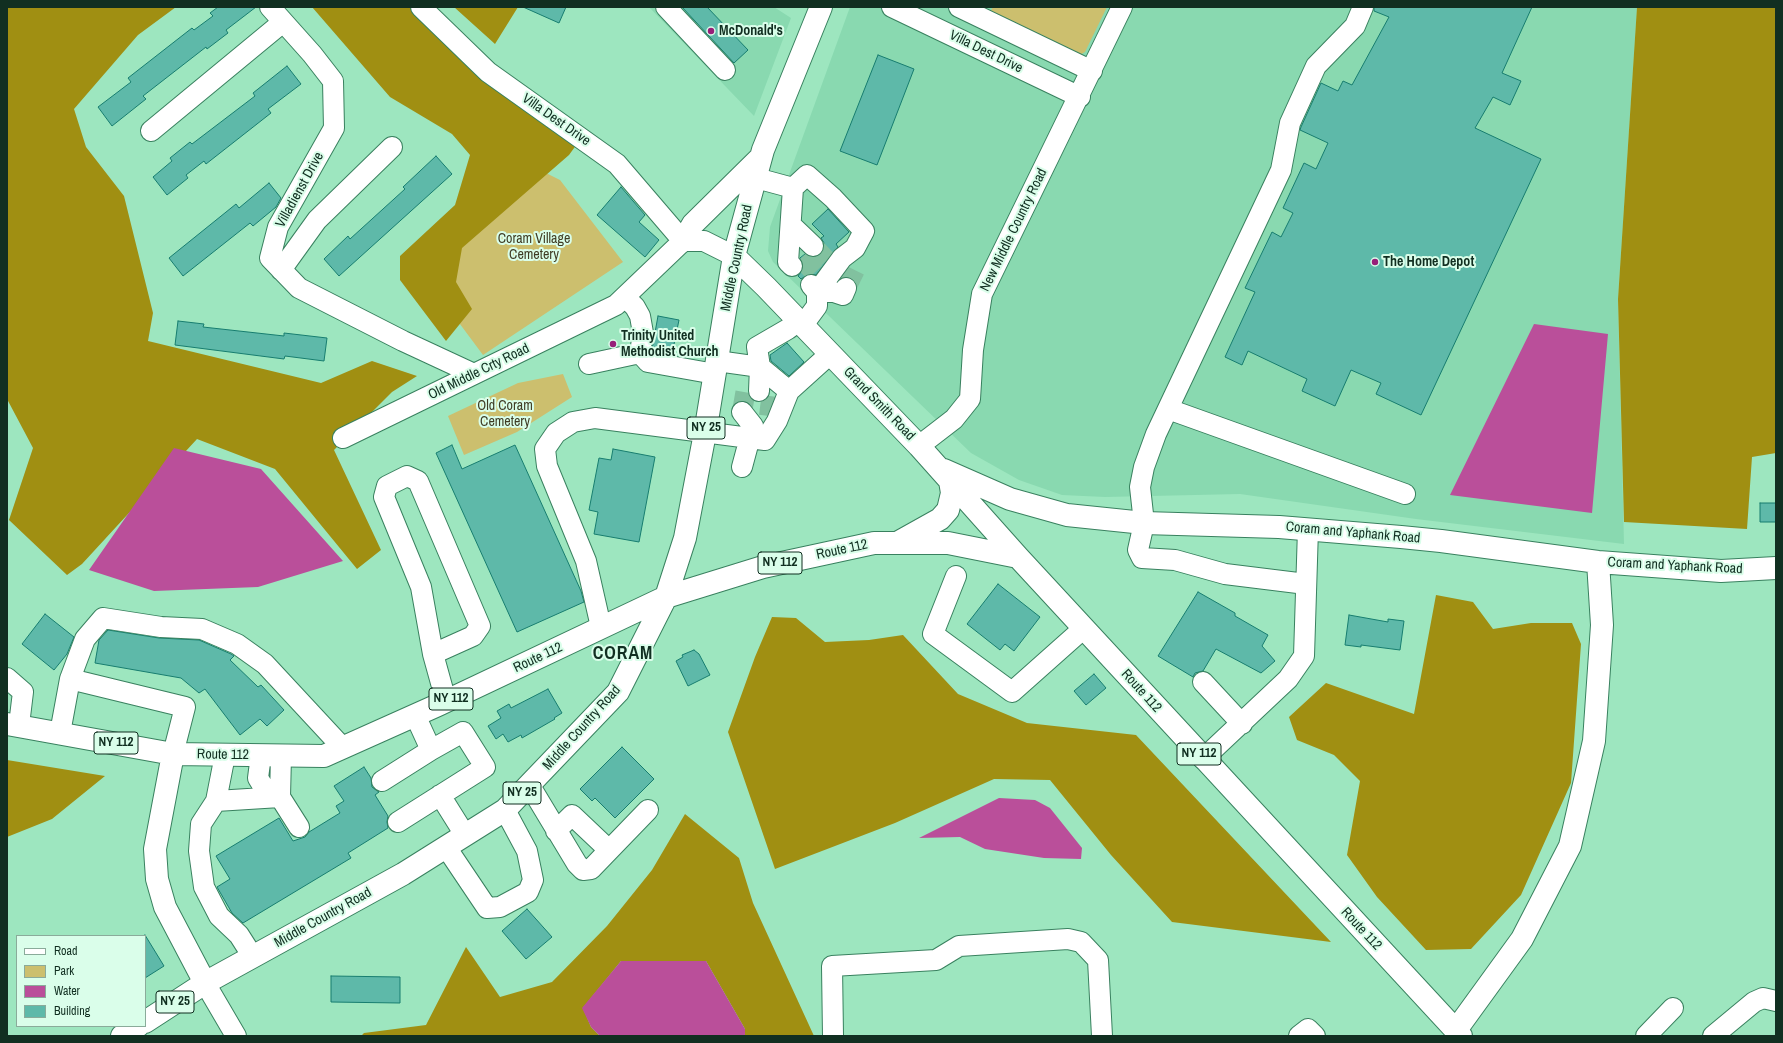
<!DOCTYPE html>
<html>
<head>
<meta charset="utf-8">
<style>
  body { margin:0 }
  #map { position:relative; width:1783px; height:1043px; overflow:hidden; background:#9de6bf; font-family:"Archivo Narrow",sans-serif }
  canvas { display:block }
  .frame { position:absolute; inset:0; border:8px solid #112f21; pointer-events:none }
  .legend { position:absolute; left:16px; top:935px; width:130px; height:92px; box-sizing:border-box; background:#dafeea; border:1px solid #8aab9a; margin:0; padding:5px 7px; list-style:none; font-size:12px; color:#112f21 }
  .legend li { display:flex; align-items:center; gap:8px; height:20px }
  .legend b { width:20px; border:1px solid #8aab9a }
</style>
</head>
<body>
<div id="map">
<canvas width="1783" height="1043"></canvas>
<div class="frame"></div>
<ul class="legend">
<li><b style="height:5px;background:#fff"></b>Road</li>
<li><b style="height:11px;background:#ccbf6e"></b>Park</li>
<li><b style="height:11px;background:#ba4f9a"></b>Water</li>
<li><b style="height:11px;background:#5eb9a9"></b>Building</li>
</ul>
</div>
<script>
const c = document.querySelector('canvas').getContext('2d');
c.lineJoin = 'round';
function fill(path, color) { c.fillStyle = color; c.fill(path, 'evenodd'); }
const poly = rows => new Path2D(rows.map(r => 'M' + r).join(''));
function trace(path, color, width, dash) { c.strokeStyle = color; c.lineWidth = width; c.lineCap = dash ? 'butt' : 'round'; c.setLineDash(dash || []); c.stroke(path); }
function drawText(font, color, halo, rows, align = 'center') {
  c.font = font + ' "Archivo Narrow",sans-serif'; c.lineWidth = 4; c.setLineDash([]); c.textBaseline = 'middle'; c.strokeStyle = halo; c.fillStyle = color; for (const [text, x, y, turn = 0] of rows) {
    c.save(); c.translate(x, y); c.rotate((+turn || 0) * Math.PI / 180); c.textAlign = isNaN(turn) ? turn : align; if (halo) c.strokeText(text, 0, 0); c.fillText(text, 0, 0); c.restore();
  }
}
fill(poly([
  [649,7,774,7,791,18,754,116],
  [850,7,1637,7,1618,299,1624,544,1416,519,1240,494,1105,497,1062,495,1019,480,971,453,773,262,768,251,770,227]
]), '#89d9b0');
fill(poly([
  [993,7,1107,7,1085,52,1078,56,989,14],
  [538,169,560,180,623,262,483,355,448,308,417,276],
  [563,374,572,397,517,432,464,455,448,416,518,383]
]), '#ccbf6e');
fill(poly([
  [7,7,176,7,138,35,74,109,86,147,124,196,153,313,148,341,321,383,372,361,417,376,392,392,334,450,381,550,357,569,275,469,197,439,82,564,67,575,9,520,33,448,7,399],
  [312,7,411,7,486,81,577,144,569,155,462,248,456,282,472,309,446,341,400,280,400,256,455,205,470,155,452,134,390,97],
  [454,7,518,7,495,44],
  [1637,7,1776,7,1776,453,1752,457,1747,529,1624,522,1618,299],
  [1436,595,1473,602,1493,629,1531,623,1572,623,1581,644,1571,783,1521,895,1471,949,1426,950,1377,897,1347,855,1360,781,1334,755,1297,740,1289,717,1326,683,1414,714],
  [772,617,796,618,825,642,869,640,903,635,958,694,1027,723,1136,735,1331,942,1172,922,1111,855,1050,780,994,779,895,823,775,869,728,732,755,657],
  [7,760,105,776,52,819,7,837],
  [685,814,739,858,753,903,814,1036,745,1036,745,1029,706,961,621,961,583,1008,591,1027,600,1036,361,1036,364,1033,426,1025,466,947,500,997,552,982,607,926,652,870]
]), '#a08f12');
fill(poly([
  [1534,324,1608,334,1592,513,1450,495],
  [174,448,261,469,343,561,258,587,154,591,89,570],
  [999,798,1035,800,1050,808,1082,848,1081,859,1044,858,985,849,960,837,919,838],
  [621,961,706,961,745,1029,745,1036,600,1036,591,1027,582,1008]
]), '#ba4f9a');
const building = poly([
  [218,7,256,7,226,30,228,33,207,49,206,47,143,96,146,99,112,126,98,107,131,82,128,78,192,28,194,30,213,16,210,13,218,7],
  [523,7,566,7,559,23,523,7],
  [682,7,707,7,748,50,734,63,682,7],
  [1374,7,1532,7,1502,73,1521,81,1510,105,1493,97,1475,128,1541,159,1421,415,1376,394,1381,383,1351,370,1335,406,1302,391,1307,379,1248,351,1242,365,1225,357,1255,292,1245,288,1272,232,1281,237,1293,213,1283,208,1304,163,1316,169,1328,143,1300,130,1301,127,1321,83,1338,91,1343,81,1352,85,1389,17,1374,11,1374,7],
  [878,55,914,69,877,165,840,151,878,55],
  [287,66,301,84,268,109,271,113,206,164,204,161,186,175,188,178,167,195,153,177,172,161,170,158,190,142,192,144,255,96,253,93,287,66],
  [436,156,452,174,339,276,324,259,348,236,350,239,405,189,403,187,436,156],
  [269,183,281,198,276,207,253,226,250,223,183,276,169,258,236,204,239,208,269,183],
  [621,187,645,215,639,222,659,240,645,257,597,215,621,187],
  [828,209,849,232,836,244,838,247,816,275,809,274,801,279,798,276,803,269,800,258,805,254,811,257,817,257,824,249,824,243,821,238,824,236,812,224,828,209],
  [658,316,679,320,672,354,652,349,658,316],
  [178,321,204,324,203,327,284,336,284,333,327,338,324,361,285,356,284,359,175,345,178,321],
  [787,343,804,362,789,376,771,361,770,355,787,343],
  [452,445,462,469,515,445,581,591,584,602,517,632,436,453,452,445],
  [613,449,655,457,639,542,594,534,598,512,589,510,599,458,611,460,613,449],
  [1760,503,1776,503,1776,522,1760,522,1760,503],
  [998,584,1040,617,1014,651,1005,644,1000,650,967,624,998,584],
  [1198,592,1235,613,1235,616,1268,635,1262,646,1275,661,1261,673,1216,649,1203,671,1195,673,1193,677,1158,656,1198,592],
  [45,614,74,637,67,654,54,670,22,644,45,614],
  [1349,615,1388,622,1388,619,1404,621,1400,650,1361,645,1361,647,1345,645,1349,615],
  [108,630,159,638,199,640,231,654,234,656,230,660,258,687,261,685,284,710,267,726,260,719,240,735,205,689,199,693,181,678,95,663,99,640,108,630],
  [694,650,699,654,710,675,688,686,676,661,683,657,682,655,694,650],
  [1094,674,1106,688,1086,705,1074,691,1094,674],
  [548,689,562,713,554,718,555,719,522,738,521,735,508,742,503,734,496,739,488,726,501,718,497,711,509,704,511,708,548,689],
  [622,747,654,779,615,818,595,798,592,801,580,789,622,747],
  [364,767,371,778,372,787,379,792,375,795,388,816,387,822,388,828,348,853,351,858,243,923,232,913,217,887,230,879,216,856,279,818,293,841,305,837,309,832,340,813,336,806,344,801,334,786,364,767],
  [527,909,552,937,526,959,502,931,527,909],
  [145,935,164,966,145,978,145,935],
  [331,976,400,977,400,1003,331,1002,331,976]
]);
fill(building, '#5eb9a9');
trace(building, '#177d6f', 1);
trace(poly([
  [813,246,834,268],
  [801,258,817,275],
  [846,288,857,266],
  [742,412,746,389],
  [769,416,772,392]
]), '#81c19f', 20, [20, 10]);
const minor = poly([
  [270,7,312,54,333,81,334,128,278,227,270,258,299,288,403,341,474,374],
  [421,7,488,72,617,164,683,241],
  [666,7,725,70],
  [892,7,1080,97],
  [959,7,1092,71],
  [151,131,283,22],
  [756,178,793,188,807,175,833,198,864,231,855,248,842,258,817,292,817,306,803,325],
  [791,225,813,246],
  [792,266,788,262,793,188],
  [281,270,317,220,392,147],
  [811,285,817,292,834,292,843,295,846,288],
  [625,297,635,307,640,316,643,333,640,353,648,362,715,374],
  [717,361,760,367,759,391],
  [589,364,640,353],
  [789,391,830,354],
  [1168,409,1405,494],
  [343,438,616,305,683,241,704,241,734,256],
  [919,446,954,419,970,399,973,350,982,294,1122,7],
  [742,467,753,426,742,412],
  [956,576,933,634,1012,692,1084,628],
  [1306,584,1225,574,1175,560,1142,558,1138,550,1144,523,1140,487,1144,467,1156,434,1281,170,1290,123,1316,66,1355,26,1363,7],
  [601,627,586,561,547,466,545,449,556,433,573,422,595,418,765,440,777,421,789,391,760,367,757,347,788,329,799,321],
  [433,654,473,636,480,626,418,481,407,476,387,486,384,497,421,587,433,654,446,701],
  [7,678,23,692,19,725],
  [70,679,85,639,103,618,161,627,202,629,237,644,265,664,343,748],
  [1203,682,1242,724],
  [60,733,70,679,185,707,173,754],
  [225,755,216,801,201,824,199,851,204,887,219,916,239,935,253,957],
  [261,755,258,778,264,788,264,798],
  [1203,759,1288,679,1304,656,1308,529],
  [382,781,431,750,415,715],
  [530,786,577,864,583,870,591,869,648,810],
  [440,795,465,835],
  [280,797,281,756],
  [216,801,280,797,299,827],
  [398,822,485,767,463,732,431,750],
  [556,831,572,815,609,850],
  [446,847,487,908,500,907,528,892,533,880,527,851,505,810],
  [205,983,236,1036],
  [833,1036,832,966,936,960,959,946,1068,939,1081,942,1098,960,1102,1036],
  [1299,1036,1308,1029,1315,1036],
  [1646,1036,1673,1008],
  [1713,1036,1754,1002,1763,998,1776,1001]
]);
const major = poly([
  [683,241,693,224,761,157],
  [734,256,766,287,919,446,1018,557,1461,1036],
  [944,470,1010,499,1067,515,1144,523,1279,527,1401,537,1441,541,1598,562,1721,571,1776,568],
  [897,543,940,519,948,510,952,493,950,481],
  [7,724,173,754,324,756,438,705,666,597,763,567,874,543,948,543,1018,557],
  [173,754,155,849,157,879,165,907,205,983],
  [145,1022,205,983,403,874,505,810,618,692,666,597,685,538,705,433,734,256,763,150,821,7],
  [1456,1030,1522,939,1570,846,1594,741,1602,625,1598,562],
  [122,1036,138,1026]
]);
trace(minor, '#39815f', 22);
trace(major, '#39815f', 24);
trace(minor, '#fff', 20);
trace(major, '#fff', 22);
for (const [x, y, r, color] of [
  [711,31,4,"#971f79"],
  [1375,262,4,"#971f79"],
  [613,344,4,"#971f79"]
]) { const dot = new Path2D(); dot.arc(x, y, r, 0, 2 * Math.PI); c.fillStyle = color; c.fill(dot); trace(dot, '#dafeea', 1.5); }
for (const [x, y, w] of [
  [706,428,38],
  [780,563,44],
  [451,699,44],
  [116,743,44],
  [1199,754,44],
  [522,793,38],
  [175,1002,38]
]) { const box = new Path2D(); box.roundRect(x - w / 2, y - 11, w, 22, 3); c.fillStyle = '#dafeea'; c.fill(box); trace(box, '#112f21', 1); }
drawText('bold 13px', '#112f21', null, [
  ["NY 25",706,428],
  ["NY 112",780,563],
  ["NY 112",451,699],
  ["NY 112",116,743],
  ["NY 112",1199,754],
  ["NY 25",522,793],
  ["NY 25",175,1002]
]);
drawText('bold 14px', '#112f21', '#dafeea', [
  ["McDonald's",719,31],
  ["The Home Depot",1383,262],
  ["Trinity United",621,336],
  ["Methodist Church",621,352]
], 'left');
drawText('14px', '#112f21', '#dafeea', [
  ["Villa Dest Drive",986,52,26],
  ["Villa Dest Drive",556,120,35],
  ["Villadienst Drive",300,190,-61],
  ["New Middle Country Road",1014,230,-64],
  ["Middle Country Road",737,258,-78],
  ["Old Middle Crty Road",479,372,-26],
  ["Grand Smith Road",879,404,46],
  ["Coram and Yaphank Road",1353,533,5],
  ["Route 112",842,550,-12],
  ["Coram and Yaphank Road",1675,566,3],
  ["Route 112",538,658,-25],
  ["Route 112",1141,691,48],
  ["Middle Country Road",582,728,-48],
  ["Route 112",223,755,1],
  ["Middle Country Road",323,918,-29],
  ["Route 112",1361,929,47]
]);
drawText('14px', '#3f3c24', '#dafeea', [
  ["Coram Village",534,239],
  ["Cemetery",534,255],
  ["Old Coram",505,406],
  ["Cemetery",505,422]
]);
c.letterSpacing = '1px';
drawText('bold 18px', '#112f21', '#dafeea', [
  ["CORAM",623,654]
]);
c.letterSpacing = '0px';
</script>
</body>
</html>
